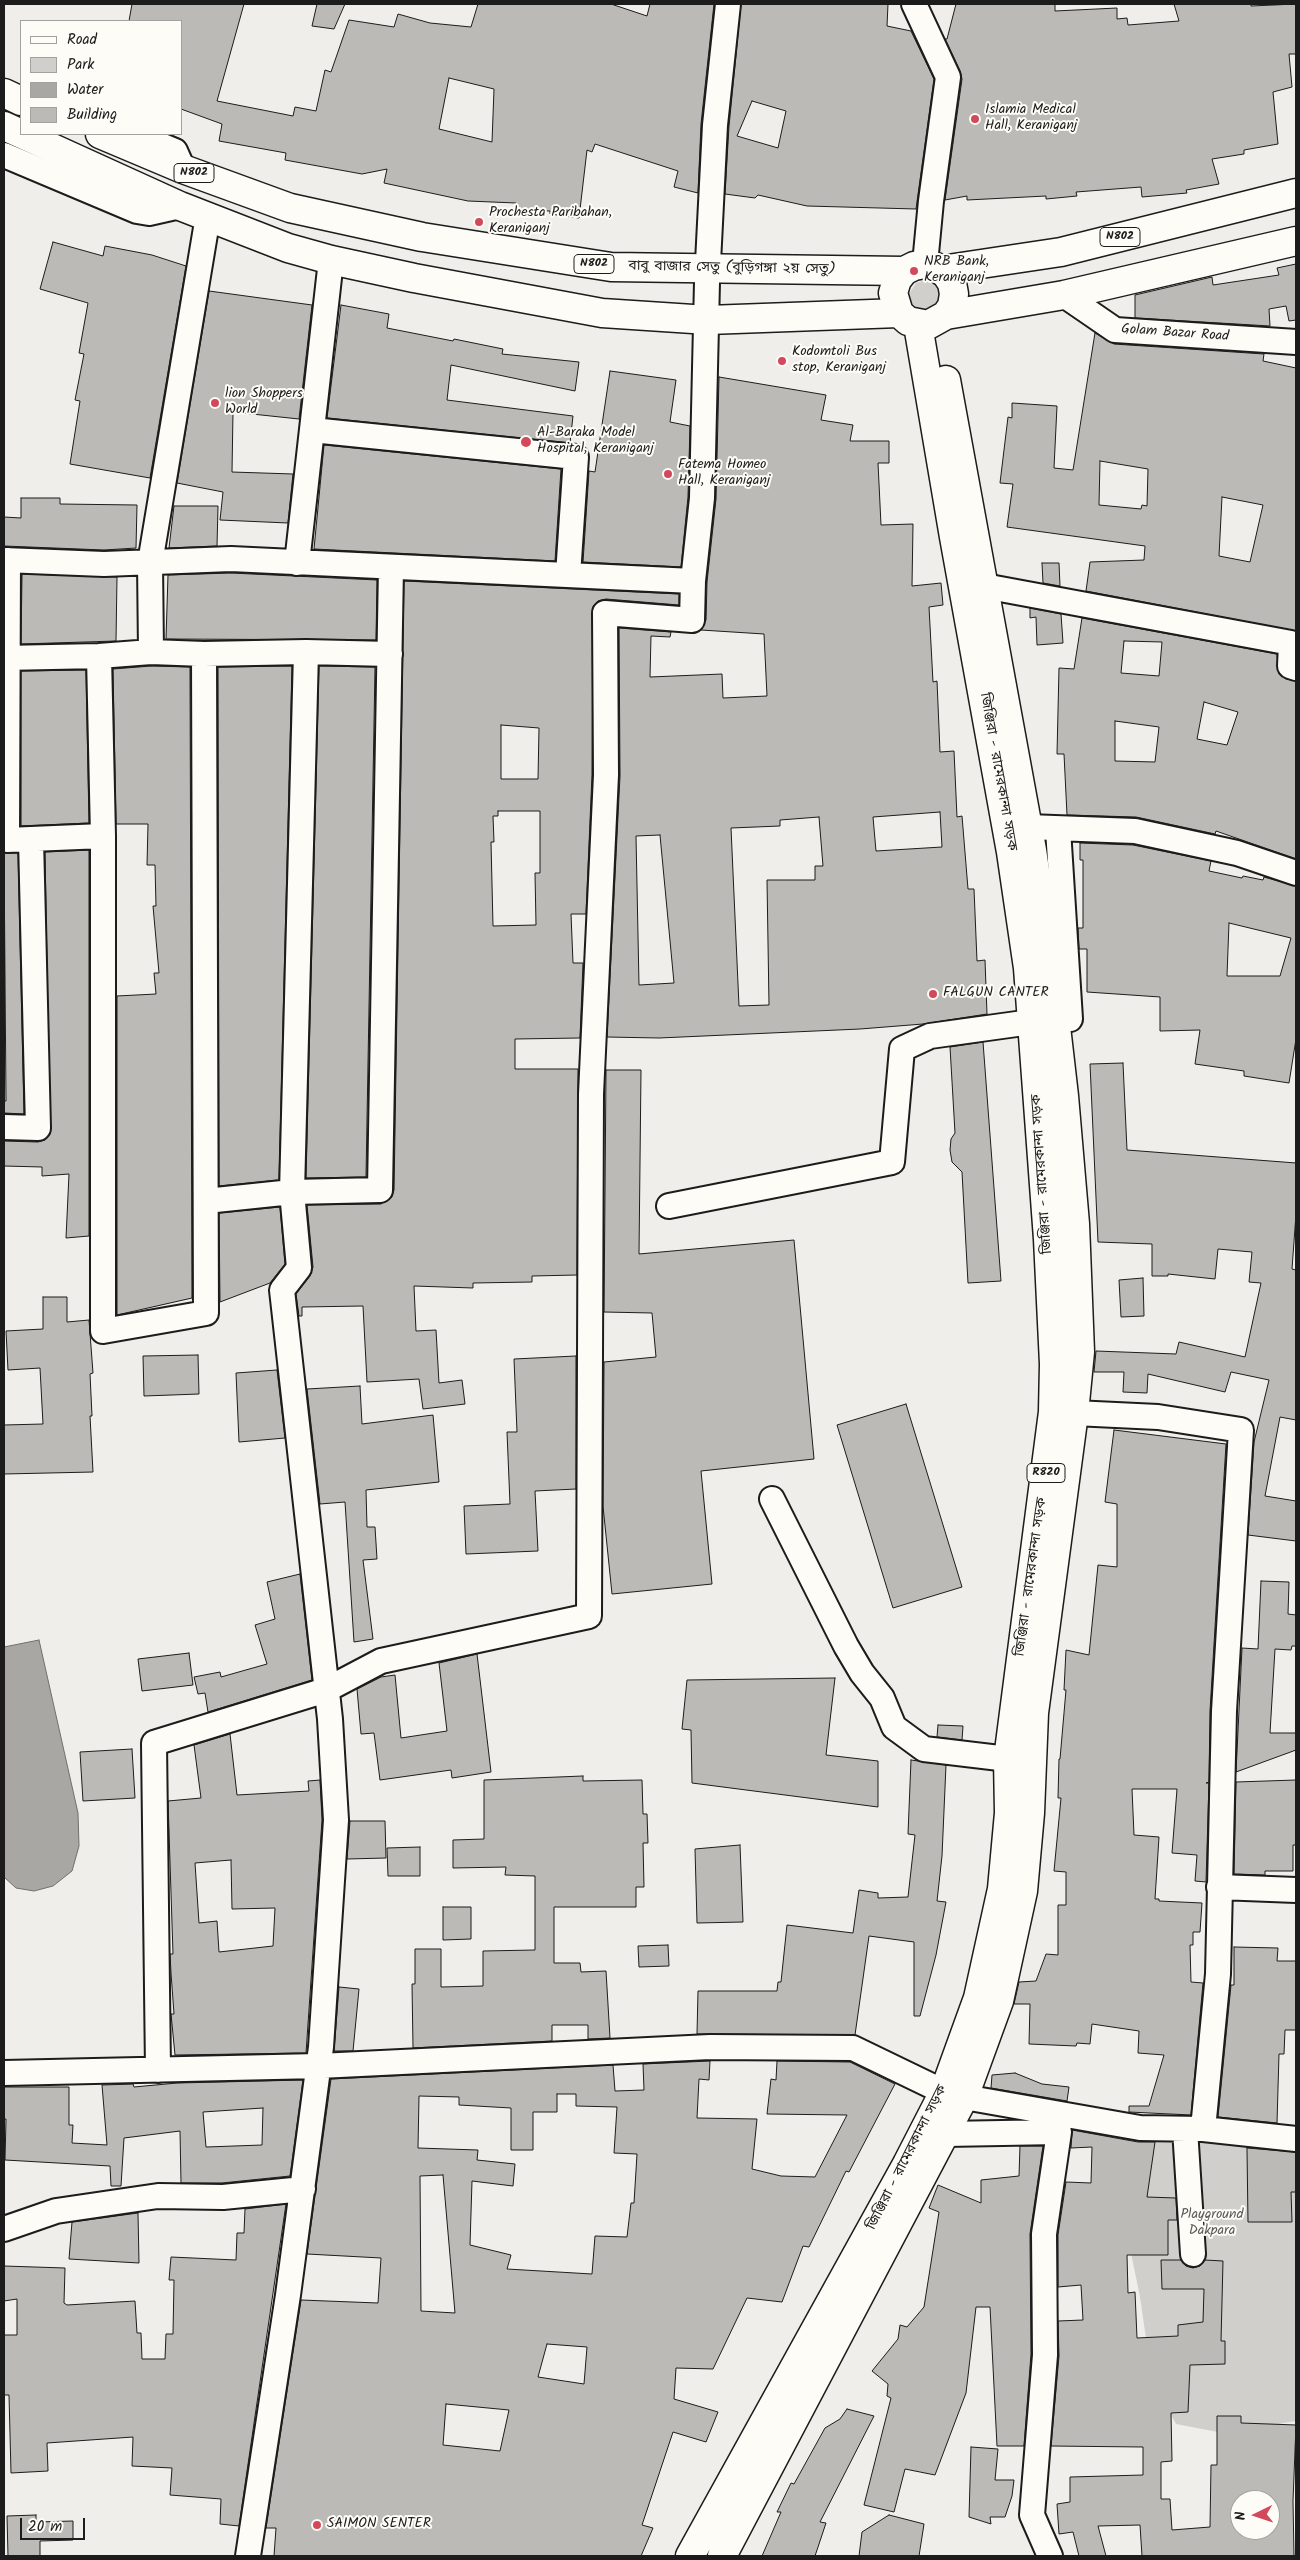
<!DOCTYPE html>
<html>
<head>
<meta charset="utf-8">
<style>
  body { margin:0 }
  #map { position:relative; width:1300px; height:2560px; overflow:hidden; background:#f0eeea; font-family:Kalam,sans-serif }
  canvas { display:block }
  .frame { position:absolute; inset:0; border:5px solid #1c1c1c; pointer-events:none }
  .legend { position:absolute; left:20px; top:20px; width:162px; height:115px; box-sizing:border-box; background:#fdfcf7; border:1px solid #a3a29f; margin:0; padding:6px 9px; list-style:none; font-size:15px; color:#1c1c1c }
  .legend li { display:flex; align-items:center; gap:10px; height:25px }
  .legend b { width:25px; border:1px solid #a3a29f }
  .north { position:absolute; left:1230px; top:2490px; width:50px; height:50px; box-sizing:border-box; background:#fdfcf7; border:1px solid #a3a29f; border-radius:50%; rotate:266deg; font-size:14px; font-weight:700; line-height:20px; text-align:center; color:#1c1c1c }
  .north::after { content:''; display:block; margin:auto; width:18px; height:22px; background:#d1495b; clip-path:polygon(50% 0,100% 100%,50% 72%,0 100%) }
  .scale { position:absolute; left:20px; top:2518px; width:65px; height:22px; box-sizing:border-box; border:2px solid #1c1c1c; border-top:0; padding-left:6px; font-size:15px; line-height:18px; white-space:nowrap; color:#1c1c1c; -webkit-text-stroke:4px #fdfcf7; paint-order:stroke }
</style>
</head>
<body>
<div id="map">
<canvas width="1300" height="2560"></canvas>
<div class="frame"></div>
<ul class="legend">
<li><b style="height:6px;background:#fdfcf7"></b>Road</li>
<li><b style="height:14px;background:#d0cfcc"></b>Park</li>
<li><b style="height:14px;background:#a8a7a3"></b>Water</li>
<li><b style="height:14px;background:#bbbab6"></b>Building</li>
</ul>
<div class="north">N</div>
<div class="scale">20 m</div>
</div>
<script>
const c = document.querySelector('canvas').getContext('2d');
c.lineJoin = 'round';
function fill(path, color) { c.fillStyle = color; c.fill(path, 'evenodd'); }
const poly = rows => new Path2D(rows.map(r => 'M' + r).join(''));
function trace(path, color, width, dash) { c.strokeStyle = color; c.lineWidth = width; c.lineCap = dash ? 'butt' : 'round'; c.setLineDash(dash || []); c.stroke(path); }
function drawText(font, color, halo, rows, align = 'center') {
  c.font = font + ' Kalam,"Noto Sans Bengali",sans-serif'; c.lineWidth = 4; c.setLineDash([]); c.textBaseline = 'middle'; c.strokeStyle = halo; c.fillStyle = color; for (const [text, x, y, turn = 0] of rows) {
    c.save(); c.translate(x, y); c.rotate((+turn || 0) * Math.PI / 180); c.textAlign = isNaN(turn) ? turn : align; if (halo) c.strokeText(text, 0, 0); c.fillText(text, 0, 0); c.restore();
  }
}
fill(poly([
  [930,279,942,285,948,297,933,318,911,307,909,294,916,283],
  [1296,2137,1296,2421,1223,2433,1176,2424,1152,2380,1140,2297,1122,2209,1155,2142]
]), '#d0cfcc');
const water = poly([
  [39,1640,78,1813,79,1846,72,1871,53,1886,34,1891,16,1888,4,1877,4,1647,39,1640]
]);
fill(water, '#a8a7a3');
trace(water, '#706f6d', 1);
const building = poly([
  [132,4,244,4,217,101,293,116,295,107,316,111,325,70,331,72,349,20,394,27,398,14,430,23,471,27,478,4,611,4,647,16,650,4,714,4,701,124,698,193,674,187,678,171,595,144,592,152,587,150,579,218,550,214,550,211,516,210,516,203,468,201,384,183,387,169,362,174,285,160,286,153,219,141,222,124,181,109,181,21,129,21,132,4],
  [449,78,494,89,492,142,439,129,449,78],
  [317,4,345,4,334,29,312,26,317,4],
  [741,4,888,4,887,26,911,31,934,79,916,209,807,206,758,195,755,198,725,194,729,126,741,4],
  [752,101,786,111,778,148,737,136,752,101],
  [956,4,1055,4,1055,11,1117,8,1117,19,1127,18,1128,25,1179,21,1174,4,1251,4,1251,6,1296,4,1296,54,1289,54,1292,87,1273,92,1278,144,1244,150,1244,154,1212,159,1219,184,1186,190,1187,193,1142,197,1141,187,1076,192,1077,196,1046,199,1046,196,967,200,967,196,945,200,962,79,960,71,945,39,947,39,956,4],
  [53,242,103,256,105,246,152,255,186,266,150,478,70,464,80,401,75,400,84,354,79,353,88,303,40,289,53,242],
  [1296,264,1296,320,1289,321,1286,306,1269,309,1270,326,1135,318,1135,295,1212,277,1213,285,1279,275,1277,268,1296,264],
  [209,291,312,305,299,419,233,412,232,472,293,474,288,523,220,520,223,492,177,483,209,291],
  [341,305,389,314,387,328,453,341,454,339,503,349,502,354,579,362,575,391,451,365,447,400,573,416,570,443,327,418,341,305],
  [1095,333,1114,344,1264,354,1263,361,1296,368,1296,631,1086,591,1090,562,1144,560,1145,546,1007,527,1013,484,1000,483,1008,417,1012,418,1012,403,1057,406,1054,468,1073,470,1095,333],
  [1100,461,1148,469,1147,506,1142,505,1141,509,1099,505,1100,461],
  [1222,497,1263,505,1250,562,1219,556,1222,497],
  [610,371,676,380,670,422,690,426,688,497,681,567,583,562,589,471,595,472,610,371],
  [719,377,826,395,821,420,853,425,850,441,889,441,889,463,878,463,881,525,913,524,912,586,941,583,943,605,929,607,933,682,937,681,940,752,954,751,957,817,962,816,968,889,974,889,977,961,985,960,987,1014,923,1024,860,1029,659,1038,607,1037,620,776,619,628,671,632,670,637,651,636,650,677,722,674,723,698,767,696,764,634,701,630,706,620,707,582,716,499,719,377],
  [940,812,942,847,876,851,873,817,940,812],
  [819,817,823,866,815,866,815,880,767,880,769,1005,739,1006,731,828,780,826,780,820,819,817],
  [660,835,674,983,639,985,636,836,660,835],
  [324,445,561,469,555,561,314,549,324,445],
  [21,498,60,498,60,504,137,505,136,548,104,550,4,546,4,517,21,518,21,498],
  [174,506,218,506,217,546,169,548,174,506],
  [1042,563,1059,563,1060,586,1043,583,1042,563],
  [231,573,377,580,376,640,166,639,168,575,231,573],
  [22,574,117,577,116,641,21,644,22,574],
  [404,581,679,594,679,605,606,599,598,601,593,606,592,775,586,914,571,914,573,963,583,963,580,1038,515,1039,515,1069,578,1069,577,1275,532,1276,532,1282,473,1283,473,1288,414,1286,416,1331,436,1330,439,1383,462,1380,465,1404,423,1409,419,1379,367,1382,363,1306,302,1307,302,1316,299,1316,296,1294,310,1276,313,1267,307,1205,381,1204,392,1197,394,1190,404,581],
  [501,725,539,728,538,779,501,779,501,725],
  [498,811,540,811,540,873,535,873,536,925,493,926,491,842,494,842,493,816,498,816,498,811],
  [1030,608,1061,614,1063,643,1037,645,1036,617,1030,618,1030,608],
  [1082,618,1277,654,1279,674,1286,679,1296,681,1296,859,1216,831,1215,834,1136,817,1067,815,1064,754,1057,754,1059,668,1074,669,1082,618],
  [1124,641,1162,642,1159,676,1121,673,1124,641],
  [1204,702,1238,712,1227,745,1197,739,1204,702],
  [1115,721,1159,727,1155,762,1115,761,1115,721],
  [151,666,190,667,192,1298,117,1315,117,996,156,994,154,973,159,973,153,906,156,906,155,865,147,865,148,824,116,824,113,669,151,666],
  [292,666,279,1180,219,1186,218,667,292,666],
  [319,666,375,667,366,1177,306,1178,319,666],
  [86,670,89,823,21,826,21,671,86,670],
  [1080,843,1133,845,1211,861,1209,871,1242,878,1243,876,1263,880,1264,877,1296,886,1296,1039,1289,1083,1244,1076,1244,1071,1195,1064,1200,1030,1160,1031,1160,997,1087,992,1087,949,1079,949,1078,928,1083,928,1083,860,1080,860,1080,843],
  [1229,923,1291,938,1280,976,1227,976,1229,923],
  [89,850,89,1236,66,1238,69,1174,42,1176,42,1167,4,1166,4,1141,38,1142,45,1140,50,1134,45,852,89,850],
  [4,853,18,853,24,1114,4,1113,4,1101,6,1101,4,853],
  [983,1042,1001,1281,968,1283,962,1172,952,1162,950,1150,951,1139,955,1133,950,1047,983,1042],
  [1123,1063,1127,1150,1296,1163,1296,1214,1292,1269,1296,1270,1296,1420,1280,1417,1265,1496,1296,1501,1296,1541,1248,1535,1254,1442,1269,1380,1231,1372,1225,1392,1148,1374,1147,1393,1123,1392,1124,1372,1094,1372,1096,1351,1176,1354,1179,1342,1245,1357,1261,1283,1249,1282,1252,1252,1218,1249,1215,1279,1168,1274,1168,1276,1152,1276,1152,1244,1098,1242,1090,1064,1123,1063],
  [606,1070,641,1070,639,1254,794,1240,814,1459,701,1471,712,1584,612,1594,603,1506,604,1362,656,1357,652,1313,604,1312,606,1070],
  [280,1207,285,1264,270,1283,220,1302,219,1213,280,1207],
  [1143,1278,1144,1316,1121,1317,1119,1280,1143,1278],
  [43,1297,67,1297,67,1322,89,1320,93,1373,90,1374,92,1416,90,1416,93,1472,4,1474,4,1425,43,1424,40,1368,8,1370,6,1331,43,1329,43,1297],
  [198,1355,199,1394,144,1396,143,1356,198,1355],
  [576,1356,576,1489,535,1491,538,1551,466,1554,464,1506,510,1504,507,1432,517,1432,514,1359,576,1356],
  [277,1370,285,1438,239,1442,236,1373,277,1370],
  [360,1386,362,1424,433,1415,439,1482,366,1490,367,1527,375,1527,377,1559,363,1560,373,1639,354,1642,345,1502,320,1504,307,1389,360,1386],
  [906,1404,962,1587,893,1608,837,1425,906,1404],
  [1114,1430,1226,1444,1210,1711,1209,1782,1206,1783,1209,1783,1206,1882,1195,1881,1197,1855,1172,1853,1177,1789,1132,1789,1134,1835,1159,1837,1155,1899,1159,1899,1159,1901,1202,1903,1200,1932,1193,1932,1193,1945,1190,1945,1191,1982,1203,1983,1191,2115,1129,2112,1129,2106,1149,2106,1164,2055,1138,2053,1139,2031,1092,2024,1090,2044,1077,2043,1076,2046,1029,2044,1030,2004,1014,2004,1019,1982,1036,1981,1046,1954,1058,1955,1058,1905,1066,1905,1066,1872,1054,1871,1061,1798,1058,1798,1059,1759,1060,1759,1066,1690,1064,1690,1066,1650,1089,1655,1098,1565,1117,1567,1117,1504,1105,1502,1114,1430],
  [300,1574,312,1680,208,1712,205,1693,198,1694,194,1677,220,1672,221,1677,267,1664,255,1625,275,1619,267,1582,300,1574],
  [1261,1581,1289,1582,1288,1614,1296,1615,1296,1646,1292,1646,1291,1650,1275,1649,1270,1733,1296,1733,1296,1750,1236,1772,1242,1648,1258,1649,1261,1581],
  [189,1653,193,1685,142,1691,138,1659,189,1653],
  [477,1654,491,1772,452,1778,451,1770,380,1780,374,1733,361,1734,357,1689,381,1677,395,1675,401,1738,447,1731,439,1663,477,1654],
  [835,1678,826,1755,878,1761,878,1807,692,1783,691,1730,682,1729,687,1680,835,1678],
  [938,1725,963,1726,962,1740,937,1737,938,1725],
  [230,1734,237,1795,309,1791,308,1781,320,1780,322,1820,306,2053,175,2055,171,2014,174,2014,171,1973,170,1954,173,1954,168,1801,201,1798,194,1745,230,1734],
  [231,1860,232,1909,275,1908,273,1946,219,1952,217,1921,199,1923,195,1863,231,1860],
  [132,1749,135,1798,83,1801,80,1752,132,1749],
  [911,1760,946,1765,942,1856,937,1901,946,1902,936,1955,920,2016,914,2016,914,1942,869,1936,855,2035,697,2034,698,1991,777,1991,778,1982,781,1982,787,1925,853,1933,859,1890,878,1893,878,1898,908,1897,915,1835,908,1834,911,1760],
  [583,1776,583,1781,642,1780,643,1814,647,1814,648,1843,643,1843,644,1887,636,1887,636,1907,554,1907,554,1963,580,1963,581,1972,606,1971,610,2038,588,2039,588,2025,552,2025,552,2041,413,2048,412,1984,415,1984,415,1949,441,1949,441,1987,483,1986,483,1951,535,1950,535,1876,505,1875,506,1867,453,1868,453,1840,484,1839,484,1780,583,1776],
  [1296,1780,1296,1845,1293,1845,1293,1871,1265,1871,1265,1875,1234,1874,1236,1782,1296,1780],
  [350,1821,385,1821,386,1858,347,1859,350,1821],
  [740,1845,743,1922,697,1923,695,1849,740,1845],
  [420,1847,420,1876,388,1876,387,1848,420,1847],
  [443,1907,471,1907,471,1939,443,1940,443,1907],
  [668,1945,669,1966,639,1967,638,1946,668,1945],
  [1234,1947,1278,1948,1277,1961,1296,1961,1296,2030,1285,2030,1284,2054,1279,2054,1277,2123,1218,2117,1231,1985,1234,1985,1234,1947],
  [339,1987,359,1989,353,2051,334,2051,339,1987],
  [710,2061,709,2080,699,2079,697,2118,757,2119,752,2169,781,2176,815,2177,847,2115,767,2114,771,2079,776,2080,777,2061,850,2062,895,2084,849,2172,846,2171,809,2247,803,2246,782,2302,747,2298,713,2369,676,2368,674,2399,718,2412,706,2442,673,2432,642,2525,653,2528,641,2556,274,2556,276,2528,266,2528,301,2300,378,2303,381,2258,307,2254,331,2079,613,2065,615,2091,644,2090,643,2064,710,2061],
  [557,2094,576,2094,576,2106,617,2107,614,2153,637,2154,634,2203,631,2203,627,2237,595,2236,592,2274,507,2269,511,2255,470,2245,472,2181,513,2186,515,2164,477,2160,478,2150,418,2148,419,2096,459,2097,459,2105,511,2108,511,2150,533,2150,533,2112,557,2112,557,2094],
  [443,2175,455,2313,421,2311,420,2176,443,2175],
  [547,2344,587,2347,584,2384,538,2377,547,2344],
  [446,2404,509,2410,500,2451,443,2445,446,2404],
  [1015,2073,1042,2084,1069,2087,1067,2101,991,2088,992,2075,1015,2073],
  [303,2080,290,2176,222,2183,181,2183,180,2131,124,2138,121,2186,111,2186,110,2166,5,2160,6,2119,4,2119,4,2087,69,2087,69,2125,73,2125,72,2143,107,2145,102,2085,133,2084,134,2087,177,2083,303,2080],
  [263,2108,262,2145,206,2147,203,2112,263,2108],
  [1072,2130,1138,2142,1155,2142,1147,2197,1176,2198,1177,2220,1168,2220,1168,2255,1127,2255,1128,2293,1135,2292,1137,2338,1178,2336,1178,2325,1203,2322,1204,2289,1162,2289,1161,2260,1181,2260,1186,2266,1193,2268,1200,2266,1205,2260,1223,2261,1221,2341,1225,2341,1225,2364,1190,2365,1188,2412,1171,2413,1172,2461,1161,2462,1161,2499,1170,2499,1172,2530,1210,2527,1211,2465,1217,2465,1217,2416,1241,2416,1241,2423,1296,2425,1293,2501,1294,2556,1142,2556,1140,2525,1098,2526,1106,2556,1079,2556,1073,2532,1059,2534,1057,2504,1070,2502,1070,2477,1143,2475,1143,2447,1051,2446,1059,2356,1058,2321,1083,2320,1081,2285,1058,2287,1058,2235,1066,2182,1091,2183,1092,2147,1071,2148,1072,2130],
  [1240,2500,1270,2500,1270,2530,1240,2530,1240,2500],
  [1020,2146,1043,2146,1030,2234,1031,2354,1024,2446,997,2446,990,2307,976,2307,966,2393,935,2475,905,2469,894,2512,864,2505,891,2398,887,2396,888,2384,872,2371,898,2339,900,2325,907,2327,924,2307,939,2212,929,2208,938,2185,981,2203,981,2180,1019,2176,1020,2146],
  [1247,2148,1296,2152,1296,2192,1291,2192,1292,2222,1248,2222,1247,2148],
  [286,2204,239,2526,220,2524,221,2499,170,2495,172,2468,132,2466,133,2437,47,2443,48,2471,11,2473,9,2395,4,2395,4,2335,17,2335,17,2299,4,2301,4,2266,65,2268,64,2303,67,2305,135,2301,137,2333,141,2333,142,2359,165,2359,166,2334,173,2334,174,2280,169,2280,171,2257,236,2260,237,2233,244,2233,245,2209,286,2204],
  [138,2213,139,2263,69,2259,72,2222,138,2213],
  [847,2409,874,2416,820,2522,826,2523,815,2556,762,2556,781,2512,777,2512,791,2483,794,2484,825,2428,840,2419,847,2409],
  [971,2447,998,2449,995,2480,1014,2480,1012,2496,1005,2517,990,2517,991,2524,969,2517,971,2447],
  [36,2515,36,2522,73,2521,73,2540,40,2541,40,2556,8,2556,7,2516,36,2515],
  [889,2515,924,2524,919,2556,859,2556,862,2532,889,2515]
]);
fill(building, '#bbbab6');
trace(building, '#1c1c1c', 1);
const minor = poly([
  [914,4,948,77,931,201,925,264],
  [134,134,175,151,183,169],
  [4,155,137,211,149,213,180,206],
  [1064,295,1115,330,1296,342],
  [312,430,576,457,568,575],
  [4,560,104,564,231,559,693,581],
  [8,560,7,840,31,839],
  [297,563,331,260],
  [984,586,1291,643,1290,666,1296,668],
  [151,652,150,563,208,216],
  [306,652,390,654],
  [99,656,103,836],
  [4,658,99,656,151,652,204,654,306,652,292,1192,299,1268,282,1290,330,1719,336,1820,321,2047,288,2295,248,2556],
  [1028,827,1135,831,1237,853,1296,873],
  [1058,829,1070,1019],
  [4,1127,38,1128,31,839,103,836,103,1331,206,1313,204,654],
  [206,1201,292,1192,380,1190,391,567],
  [669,1206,892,1162,902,1049,930,1036,1031,1022],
  [1074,1413,1158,1417,1241,1430,1224,1711,1218,1974,1203,2129],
  [772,1499,846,1646,862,1673,882,1698,894,1727,924,1749,1008,1759],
  [1219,1887,1296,1890],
  [158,2070,154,1743,326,1690,381,1661,589,1616,591,1094,606,775,605,613,692,620,693,581,702,498,707,282,715,125,728,4],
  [4,2073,319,2066,710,2047,853,2048,944,2092],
  [964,2097,1140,2128,1203,2129,1296,2139],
  [1185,2129,1193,2254],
  [945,2134,1059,2132,1044,2234,1045,2355,1032,2515,1050,2556],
  [4,2229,56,2211,158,2196,223,2197,303,2189]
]);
const major = poly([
  [690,2556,907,2164,944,2092,978,1998,1002,1889,1009,1813,1008,1759,1053,1412,1054,1364,1048,1239,1028,968,1011,852,954,537,918,325],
  [722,2556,964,2097,999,2001,1023,1891,1030,1813,1034,1713,1074,1413,1080,1352,1075,1224,1064,1096,1049,966,1032,850,946,380]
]);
const highway = poly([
  [4,93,21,101],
  [4,126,180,206,288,248,331,260,414,278,602,313,708,320,899,313,908,321,928,325,946,315,952,306,954,294,952,283,946,274,936,267,925,264,914,266,904,271,897,280,893,293,899,313],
  [100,134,183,169,290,208,422,237,611,267,904,271],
  [941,270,1061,252,1296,193],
  [946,315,1064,295,1296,241]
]);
trace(minor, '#1c1c1c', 28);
trace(major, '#1c1c1c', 31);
trace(highway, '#1c1c1c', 31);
trace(minor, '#fdfcf7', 24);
trace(major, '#fdfcf7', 28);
trace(highway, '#fdfcf7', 28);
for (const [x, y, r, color] of [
  [975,119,5,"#d1495b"],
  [479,222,5,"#d1495b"],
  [914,271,5,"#d1495b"],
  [782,361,5,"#d1495b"],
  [215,403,5,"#d1495b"],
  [526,442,6,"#d1495b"],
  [668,474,5,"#d1495b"],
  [933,994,5,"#d1495b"],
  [317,2525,5,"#d1495b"]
]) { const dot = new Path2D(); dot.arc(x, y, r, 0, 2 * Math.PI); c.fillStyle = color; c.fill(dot); trace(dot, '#fdfcf7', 2); }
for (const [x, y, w] of [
  [194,173,40],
  [1120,237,40],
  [594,264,40],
  [1046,1473,38]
]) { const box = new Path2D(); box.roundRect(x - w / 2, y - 9.5, w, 19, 4); c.fillStyle = '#fdfcf7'; c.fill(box); trace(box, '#1c1c1c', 1); }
drawText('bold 12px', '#1c1c1c', null, [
  ["N802",194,173],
  ["N802",1120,237],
  ["N802",594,264],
  ["R820",1046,1473]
]);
drawText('14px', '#1c1c1c', '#fdfcf7', [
  ["Islamia Medical",985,111],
  ["Hall, Keraniganj",985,127],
  ["Prochesta Paribahan,",489,214],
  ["Keraniganj",489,230],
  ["NRB Bank,",924,263],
  ["Keraniganj",924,279],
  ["Kodomtoli Bus",792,353],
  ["stop, Keraniganj",792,369],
  ["lion Shoppers",225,395],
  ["World",225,411],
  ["Al-Baraka Model",537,434],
  ["Hospital, Keraniganj",537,450],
  ["Fatema Homeo",678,466],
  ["Hall, Keraniganj",678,482],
  ["FALGUN CANTER",943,994],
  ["SAIMON SENTER",327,2525]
], 'left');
drawText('14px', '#1c1c1c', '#fdfcf7', [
  ["বাবু বাজার সেতু (বুড়িগঙ্গা ২য় সেতু)",732,269,1],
  ["Golam Bazar Road",1175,334,4],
  ["জিঞ্জিরা - রামেরকান্দা সড়ক",997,772,80],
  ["জিঞ্জিরা - রামেরকান্দা সড়ক",1043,1174,-94],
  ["জিঞ্জিরা - রামেরকান্দা সড়ক",1032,1577,-82],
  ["জিঞ্জিরা - রামেরকান্দা সড়ক",908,2158,-63]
]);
drawText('14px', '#5b5b5a', '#fdfcf7', [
  ["Playground",1212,2216],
  ["Dakpara",1212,2232]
]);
</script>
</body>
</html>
